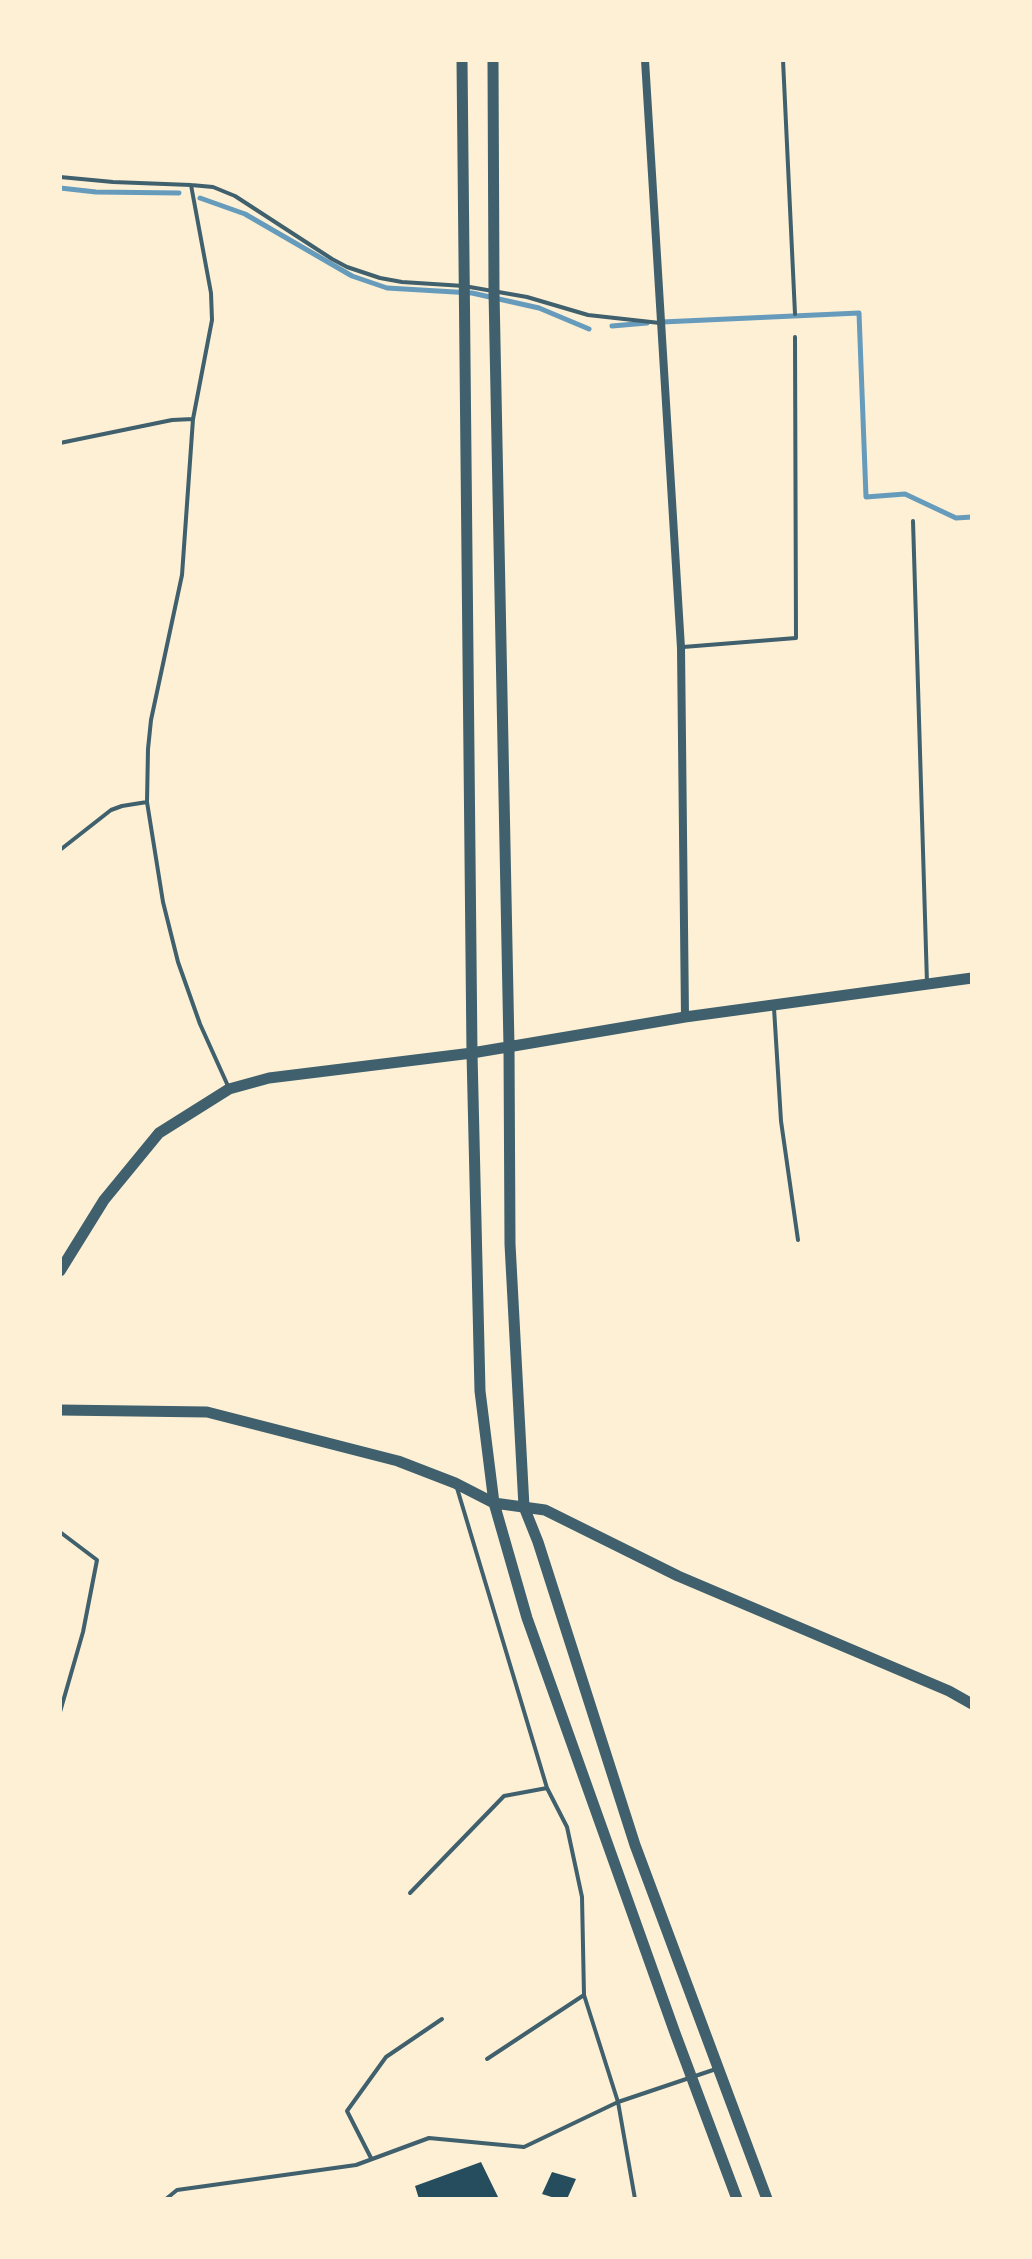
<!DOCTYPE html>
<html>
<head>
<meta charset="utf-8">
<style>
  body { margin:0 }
  #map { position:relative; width:1032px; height:2259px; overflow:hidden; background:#fdf0d5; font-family:"Alegreya Sans",sans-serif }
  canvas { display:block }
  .frame { position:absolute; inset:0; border:62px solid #fdf0d5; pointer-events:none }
</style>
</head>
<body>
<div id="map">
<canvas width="1032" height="2259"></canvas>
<div class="frame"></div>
</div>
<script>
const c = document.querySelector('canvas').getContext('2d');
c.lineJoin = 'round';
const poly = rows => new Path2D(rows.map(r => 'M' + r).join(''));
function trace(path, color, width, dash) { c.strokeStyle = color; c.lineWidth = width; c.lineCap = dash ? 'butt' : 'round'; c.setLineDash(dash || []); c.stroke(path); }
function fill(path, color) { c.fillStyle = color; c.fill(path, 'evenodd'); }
trace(poly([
  [60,188,96,192,179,193],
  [200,198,245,214,352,276,387,288,472,293,539,308,589,329],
  [662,322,859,313,866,497,905,494,956,518,972,517],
  [612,326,647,323]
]), '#669bbc', 5);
fill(poly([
  [481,2162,499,2199,419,2199,415,2186],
  [552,2172,576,2179,567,2199,558,2199,542,2194]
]), '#264d5e');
trace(poly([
  [783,60,795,314],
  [60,177,113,182,191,185,213,187,235,196,332,259,347,267,380,278,402,282,464,286,527,297,588,315,660,323],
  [191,185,211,293,212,320,193,419,182,575,151,720,148,749,147,802,163,902,178,962,200,1024,228,1086],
  [60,443,172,420,193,419],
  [913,521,927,983],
  [683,647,796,638,795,337],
  [60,850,111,810,122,806,147,802],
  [774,1008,781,1121,798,1240],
  [457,1488,547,1788,567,1827,582,1897,584,1995,618,2102,635,2199],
  [60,1532,97,1560,83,1632,60,1712],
  [410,1893,504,1796,547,1788],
  [487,2059,584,1995],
  [371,2158,347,2111,386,2057,442,2019],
  [166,2199,177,2190,356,2165,429,2138,524,2147,618,2102,716,2069]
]), '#3f606c', 4);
trace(poly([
  [645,60,681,648,685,1017]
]), '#3f606c', 8);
trace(poly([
  [462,60,472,1053,480,1391,494,1503,527,1618,675,2033,737,2199],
  [493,60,494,292,509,1047,510,1244,524,1507,538,1542,635,1845,767,2199],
  [60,1271,104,1200,159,1133,229,1089,269,1078,472,1053,685,1017,972,978],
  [60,1410,207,1412,398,1461,455,1483,494,1503,545,1510,678,1576,949,1691,972,1704]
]), '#3f606c', 11);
</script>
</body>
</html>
